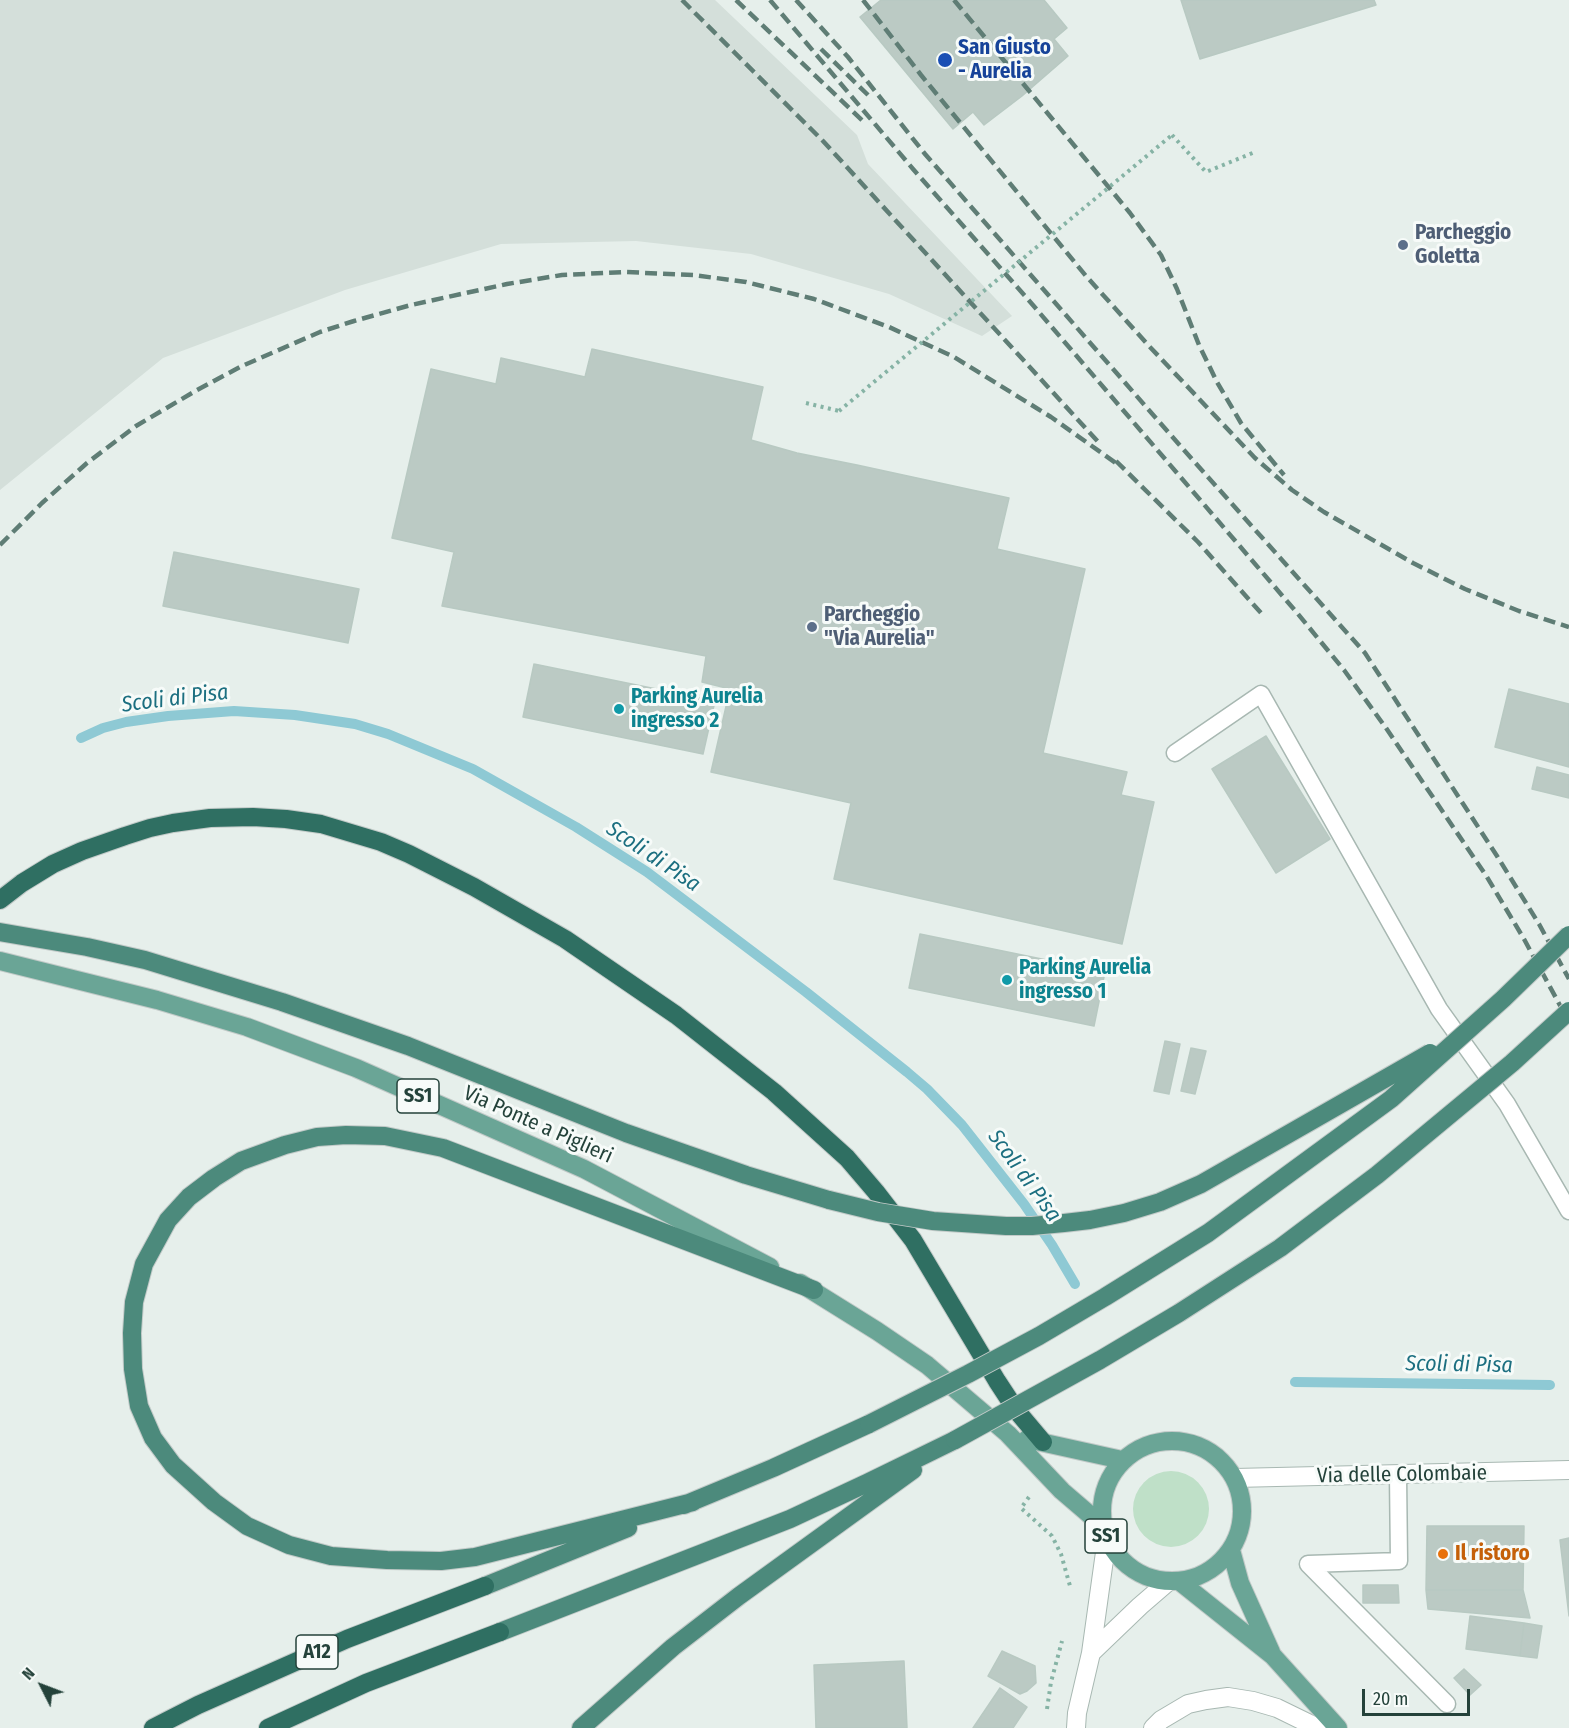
<!DOCTYPE html>
<html>
<head>
<meta charset="utf-8">
<style>
  body { margin:0 }
  #map { position:relative; width:1569px; height:1728px; overflow:hidden; background:#e6efeb; font-family:"Fira Sans Condensed",sans-serif }
  canvas { display:block }
  .north { position:absolute; left:12px; top:1656px; width:60px; height:60px; -webkit-text-stroke:4px #f7fbf9; paint-order:stroke; rotate:312deg; font-size:16px; font-weight:700; line-height:24px; text-align:center; color:#24423a }
  .north::after { content:''; display:block; margin:auto; width:21px; height:27px; background:#24423a; clip-path:polygon(50% 0,100% 100%,50% 72%,0 100%) }
  .scale { position:absolute; left:1362px; top:1689px; width:108px; height:27px; box-sizing:border-box; border:3px solid #24423a; border-top:0; padding-left:8px; font-size:18px; line-height:21px; white-space:nowrap; color:#24423a; -webkit-text-stroke:4px #f7fbf9; paint-order:stroke }
</style>
</head>
<body>
<div id="map">
<canvas width="1569" height="1728"></canvas>
<div class="north">N</div>
<div class="scale">20 m</div>
</div>
<script>
const c = document.querySelector('canvas').getContext('2d');
c.lineJoin = 'round';
function fill(path, color) { c.fillStyle = color; c.fill(path, 'evenodd'); }
const poly = rows => new Path2D(rows.map(r => 'M' + r).join(''));
function trace(path, color, width, dash) { c.strokeStyle = color; c.lineWidth = width; c.lineCap = dash ? 'butt' : 'round'; c.setLineDash(dash || []); c.stroke(path); }
function drawText(font, color, halo, rows, align = 'center') {
  c.font = font + ' "Fira Sans Condensed",sans-serif'; c.lineWidth = 6; c.setLineDash([]); c.textBaseline = 'middle'; c.strokeStyle = halo; c.fillStyle = color; for (const [text, x, y, turn = 0] of rows) {
    c.save(); c.translate(x, y); c.rotate((+turn || 0) * Math.PI / 180); c.textAlign = isNaN(turn) ? turn : align; if (halo) c.strokeText(text, 0, 0); c.fillText(text, 0, 0); c.restore();
  }
}
fill(poly([
  [0,0,715,0,857,135,868,164,1012,316,982,336,889,294,751,254,636,241,501,244,345,290,163,358,0,490]
]), '#d4dfda');
fill(poly([
  '1133 1509a38 38 0 1 1 76 0a38 38 0 1 1-76 0Z'
]), '#bfe0c8');
trace(poly([
  [81,738,103,728,126,722,168,716,234,711,295,715,355,724,388,734,473,769,576,827,647,872,806,992,907,1072,927,1089,962,1125,1024,1204,1052,1245,1075,1284],
  [1295,1382,1550,1385]
]), '#8ec9d4', 10);
const building = poly([
  [881,0,1044,0,1067,28,1054,39,1068,56,1022,96,984,125,973,112,953,129,860,17,881,0],
  [1181,0,1374,0,1376,5,1200,59,1181,0],
  [592,349,763,387,751,440,797,453,857,465,1009,498,997,549,1085,569,1043,753,1127,772,1121,795,1154,802,1122,944,834,879,851,803,711,772,730,689,702,682,706,656,442,606,454,552,392,538,431,369,496,384,501,358,585,377,592,349],
  [174,552,359,589,348,643,163,606,174,552],
  [534,664,715,701,703,754,523,717,534,664],
  [1509,689,1569,704,1569,767,1495,747,1509,689],
  [1266,736,1330,839,1276,873,1212,769,1266,736],
  [1537,767,1569,775,1569,798,1532,789,1537,767],
  [920,934,1105,972,1094,1026,909,988,920,934],
  [1165,1041,1180,1044,1169,1094,1154,1091,1165,1041],
  [1191,1048,1206,1051,1195,1094,1181,1091,1191,1048],
  [1427,1526,1524,1526,1523,1590,1426,1590,1427,1526],
  [1569,1538,1569,1616,1560,1540,1569,1538],
  [1363,1585,1398,1585,1399,1603,1363,1603,1363,1585],
  [1426,1590,1523,1590,1530,1618,1428,1609,1426,1590],
  [1470,1616,1524,1623,1520,1656,1466,1649,1470,1616],
  [1524,1623,1542,1626,1537,1658,1520,1656,1524,1623],
  [1002,1651,1035,1666,1036,1683,1027,1691,1020,1694,988,1676,1002,1651],
  [904,1661,907,1728,816,1728,814,1665,904,1661],
  [1464,1669,1481,1685,1470,1695,1454,1678,1464,1669],
  [1000,1688,1027,1707,1013,1728,973,1728,1000,1688]
]);
fill(building, '#bbcac4');
trace(building, '#b8c9c2', 1.5);
const service = poly([
  [1175,753,1261,694,1439,1009,1507,1104,1569,1211],
  [1398,1475,1399,1561,1308,1564,1447,1704]
]);
const minor = poly([
  [1235,1478,1569,1470],
  [1091,1653,1140,1606,1169,1581],
  [1076,1728,1077,1713,1091,1653,1107,1538],
  [1153,1728,1161,1720,1188,1704,1206,1700,1228,1697,1253,1701,1277,1708,1318,1728]
]);
const primary = poly([
  [0,961,157,1000,247,1027,356,1068,584,1169,770,1267],
  [800,1283,877,1331,927,1365,1008,1434,1062,1491,1104,1527],
  [1027,1439,1122,1460],
  '1102 1511a70 70 0 1 1 140 0a70 70 0 1 1-140 0Z',
  [1231,1550,1240,1583,1271,1652],
  [1179,1581,1273,1656,1338,1728]
]);
const trunk = poly([
  [0,932,87,947,145,960,282,1002,408,1046,626,1133,746,1175,829,1200],
  [693,1502,475,1557,441,1561,387,1560,331,1556,289,1545,247,1526,214,1502,173,1465,153,1438,139,1406,133,1369,132,1333,134,1302,144,1264,168,1220,189,1197,214,1178,241,1161,285,1145,317,1137,346,1135,385,1136,443,1148,814,1290],
  [684,1505,773,1468,869,1424],
  [485,1586,628,1528],
  [500,1632,790,1519,867,1483,955,1440],
  [581,1728,673,1647,739,1596,913,1470]
]);
const motorway = poly([
  [0,900,22,883,53,864,82,851,125,836,150,828,173,823,210,818,253,817,286,819,321,824,381,842,409,854,474,887,565,939,676,1015,774,1092,847,1158,876,1192,913,1240,997,1381,1016,1410,1043,1442],
  [153,1728,198,1705,347,1639,485,1586],
  [268,1728,366,1683,500,1632]
]);
trace(service, '#a8b8b2', 19);
trace(minor, '#a8b8b2', 20);
trace(primary, '#c2cac8', 20);
trace(trunk, '#c2cac8', 20);
trace(motorway, '#c2cac8', 20);
trace(poly([
  [1172,135,1206,172,1255,152],
  [806,403,839,411],
  [1029,1497,1021,1508,1052,1536,1061,1554,1070,1586],
  [1047,1709,1051,1682,1062,1641]
]), '#86b3a5', 4, [3, 4.5]);
trace(service, '#fff', 16);
trace(minor, '#fff', 18);
trace(primary, '#6aa596', 18);
trace(trunk, '#4c8a7c', 18);
trace(motorway, '#2f6f62', 18);
trace(poly([
  [682,0,823,141,1101,445],
  [736,0,865,123],
  [770,0,913,169,1026,297,1298,614,1344,670,1386,728,1487,877,1524,939,1569,1022],
  [796,0,848,57,925,154,1183,449,1365,653,1497,856,1539,924,1569,979],
  [863,0,921,75,1086,276,1149,346,1255,458,1292,490,1324,512,1413,563,1465,589,1519,611,1569,627],
  [954,0,1130,213,1161,255,1177,289,1199,345,1217,382,1241,423,1284,475],
  [821,49,868,95],
  [1116,461,1198,542,1261,613],
  [0,545,42,503,87,463,136,426,197,390,242,366,320,332,354,321,411,305,507,284,562,275,625,272,693,275,746,282,814,299,889,327,954,357,1051,417,1120,466]
]), '#5f7d75', 4.5, [12, 6]);
const trunkBridge = poly([
  [829,1200,878,1212,933,1221,1006,1226,1032,1226,1064,1223,1090,1220,1124,1213,1160,1202,1201,1184,1430,1053],
  [869,1424,968,1374,1039,1336,1105,1297,1208,1233,1391,1099,1503,999,1569,935],
  [955,1440,1100,1360,1179,1313,1280,1248,1377,1175,1512,1063,1569,1011]
]);
trace(trunkBridge, '#c2cac8', 20, []);
trace(poly([
  [839,411,1172,135]
]), '#86b3a5', 4, [3, 4.5]);
trace(trunkBridge, '#4c8a7c', 18);
for (const [x, y, r, color] of [
  [945,60,8,"#1a4fb4"],
  [1403,245,6,"#5c6f8a"],
  [812,627,6,"#5c6f8a"],
  [619,709,6,"#0f9aa8"],
  [1007,980,6,"#0f9aa8"],
  [1443,1554,6,"#e8710a"]
]) { const dot = new Path2D(); dot.arc(x, y, r, 0, 2 * Math.PI); c.fillStyle = color; c.fill(dot); trace(dot, '#f7fbf9', 2); }
for (const [x, y, w] of [
  [418,1096,42],
  [1106,1536,42],
  [317,1652,42]
]) { const box = new Path2D(); box.roundRect(x - w / 2, y - 17, w, 34, 4.5); c.fillStyle = '#f7fbf9'; c.fill(box); trace(box, '#24423a', 1.5); }
drawText('bold 20px', '#24423a', null, [
  ["SS1",418,1096],
  ["SS1",1106,1536],
  ["A12",317,1652]
]);
drawText('bold 21px', '#164399', '#f7fbf9', [
  ["San Giusto",958,48],
  ["- Aurelia",958,72]
], 'left');
drawText('bold 21px', '#4e5e75', '#f7fbf9', [
  ["Parcheggio",1415,233],
  ["Goletta",1415,257],
  ["Parcheggio",824,615],
  ["\"Via Aurelia\"",824,639]
], 'left');
drawText('bold 21px', '#0d838f', '#f7fbf9', [
  ["Parking Aurelia",631,697],
  ["ingresso 2",631,721],
  ["Parking Aurelia",1019,968],
  ["ingresso 1",1019,992]
], 'left');
drawText('21px', '#24423a', '#f7fbf9', [
  ["Via Ponte a Piglieri",538,1125,24],
  ["Via delle Colombaie",1402,1475,-1]
]);
drawText('bold 21px', '#c56008', '#f7fbf9', [
  ["Il ristoro",1455,1554]
], 'left');
drawText('italic 22px', '#1c6f80', '#f7fbf9', [
  ["Scoli di Pisa",175,699,-7],
  ["Scoli di Pisa",653,857,34],
  ["Scoli di Pisa",1024,1176,54],
  ["Scoli di Pisa",1459,1365,1]
]);
</script>
</body>
</html>
